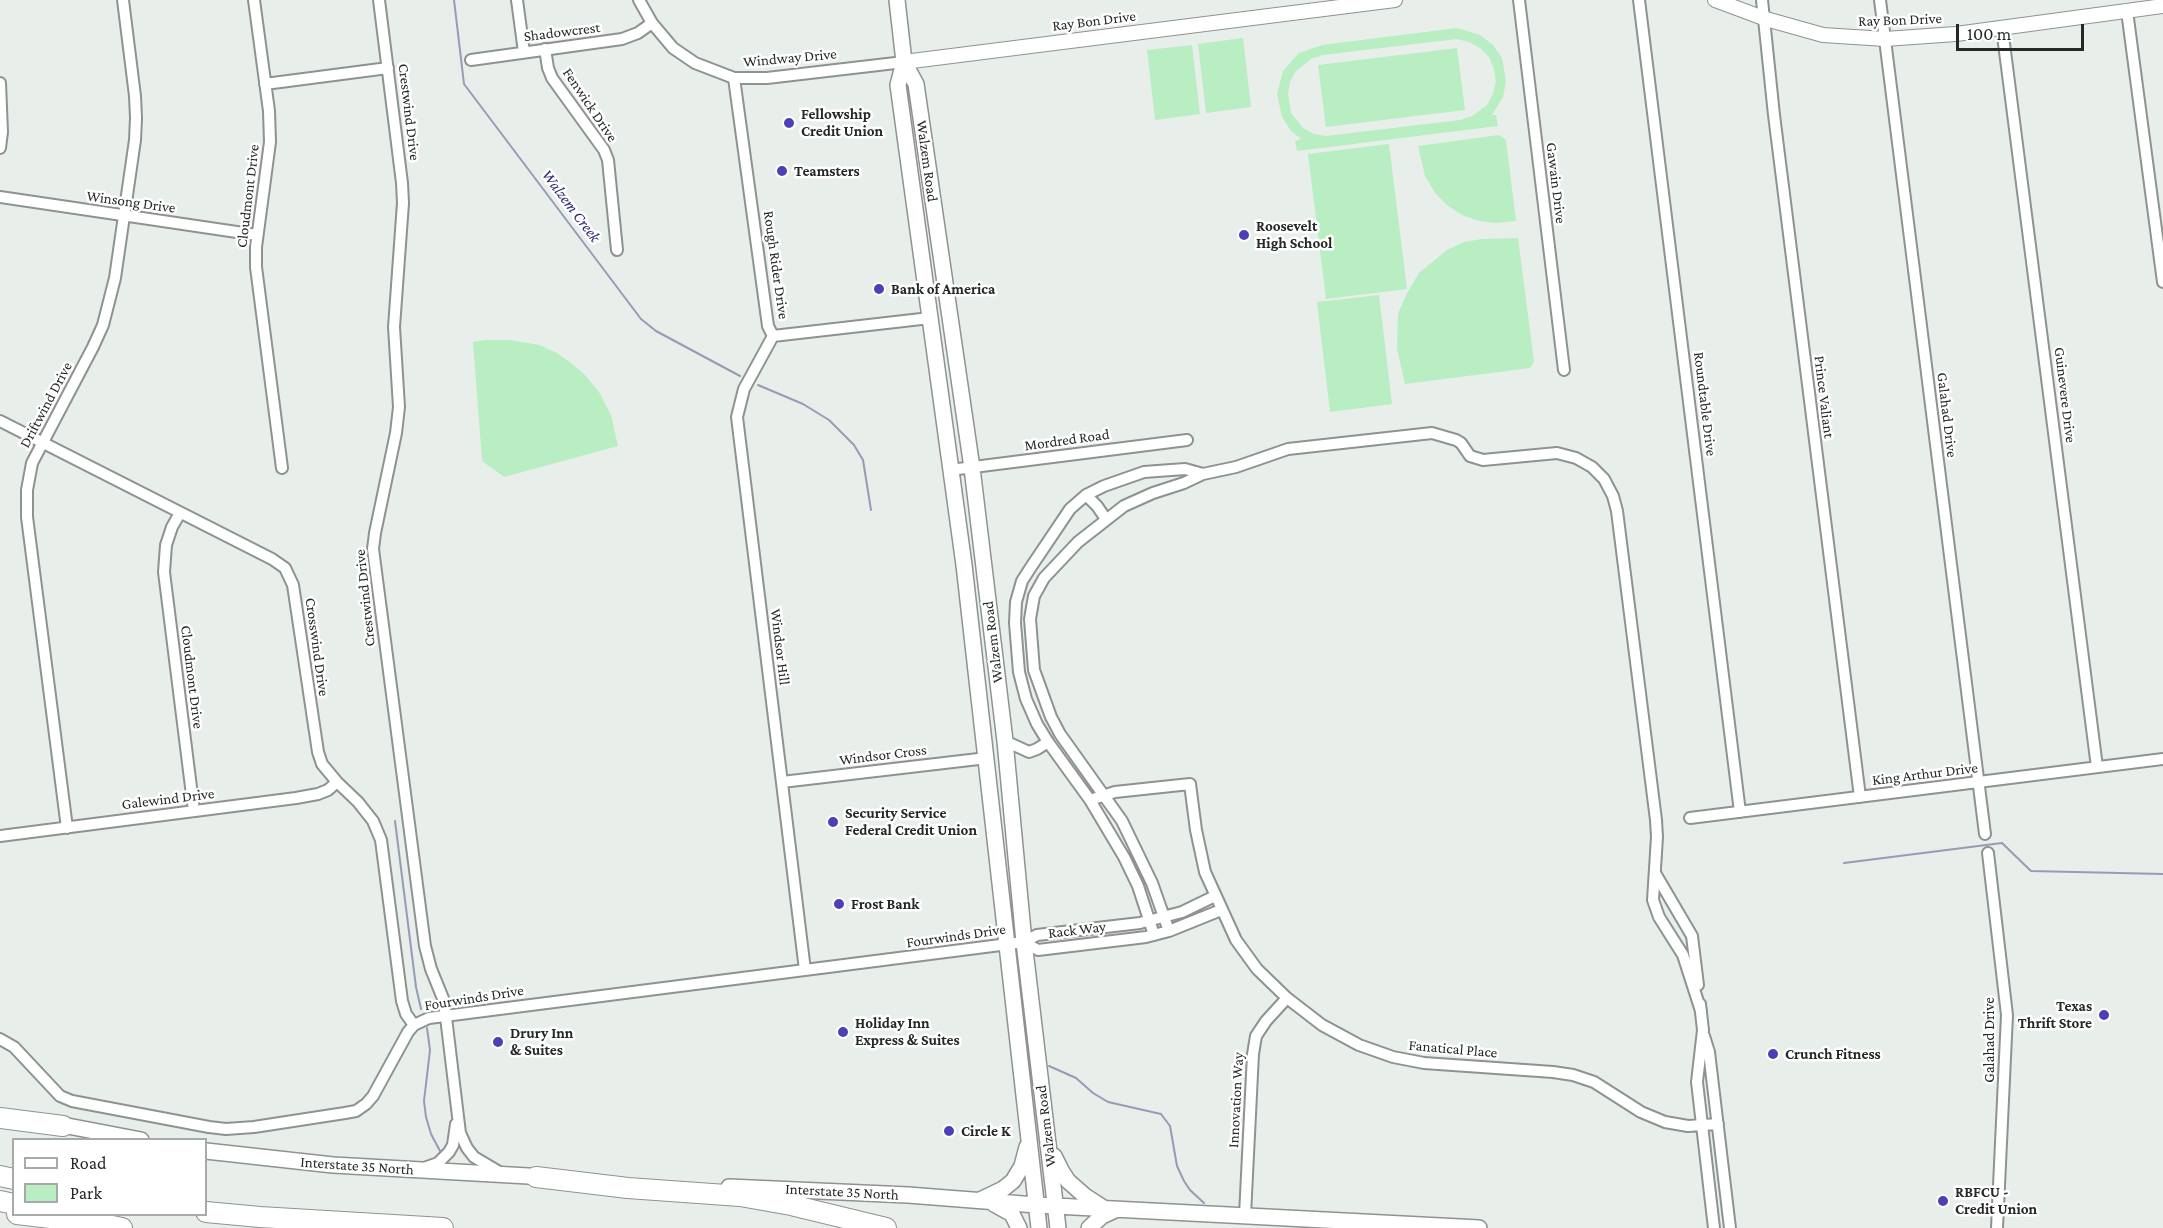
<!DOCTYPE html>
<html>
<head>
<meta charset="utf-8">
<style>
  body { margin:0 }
  #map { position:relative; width:2163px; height:1228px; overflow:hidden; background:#e8eee9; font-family:"Crimson Pro",serif }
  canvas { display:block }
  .legend { position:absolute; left:12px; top:1138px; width:195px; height:78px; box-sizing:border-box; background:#fff; border:2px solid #a8a9a9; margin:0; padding:8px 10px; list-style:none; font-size:18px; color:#262827 }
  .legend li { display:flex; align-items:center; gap:12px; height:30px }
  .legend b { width:30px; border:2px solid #a8a9a9 }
  .scale { position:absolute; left:1956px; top:24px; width:128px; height:27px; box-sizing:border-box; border:3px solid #262827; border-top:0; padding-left:8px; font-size:18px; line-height:21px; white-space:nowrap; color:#262827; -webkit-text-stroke:4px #fff; paint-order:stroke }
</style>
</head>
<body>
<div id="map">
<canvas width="2163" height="1228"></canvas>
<ul class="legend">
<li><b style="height:8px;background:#fff"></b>Road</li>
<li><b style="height:16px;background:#b9eec3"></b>Park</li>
</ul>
<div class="scale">100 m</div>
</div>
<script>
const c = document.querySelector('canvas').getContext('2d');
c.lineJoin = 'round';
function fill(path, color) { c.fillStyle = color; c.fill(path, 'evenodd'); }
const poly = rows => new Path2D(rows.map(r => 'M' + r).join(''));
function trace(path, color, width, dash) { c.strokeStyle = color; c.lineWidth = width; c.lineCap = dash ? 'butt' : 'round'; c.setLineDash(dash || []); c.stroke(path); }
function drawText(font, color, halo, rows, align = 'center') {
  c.font = font + ' "Crimson Pro",serif'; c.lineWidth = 5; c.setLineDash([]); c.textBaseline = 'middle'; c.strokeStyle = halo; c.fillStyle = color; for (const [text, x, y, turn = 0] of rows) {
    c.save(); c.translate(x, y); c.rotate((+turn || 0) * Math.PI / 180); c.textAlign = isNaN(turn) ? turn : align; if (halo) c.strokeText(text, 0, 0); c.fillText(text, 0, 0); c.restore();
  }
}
fill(poly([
  [1457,28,1480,35,1493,45,1502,58,1506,81,1503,97,1492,115,1496,115,1498,126,1297,151,1295,141,1301,139,1291,131,1282,117,1277,94,1283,71,1299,53,1322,45],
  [1457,39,1469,42,1480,48,1489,57,1494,69,1496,81,1493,94,1487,105,1472,116,1460,120,1326,136,1314,134,1303,128,1291,113,1288,94,1290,82,1296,71,1311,59,1323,55],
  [1243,38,1251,107,1206,113,1198,44],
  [1192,45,1200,114,1155,120,1147,50],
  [1457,48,1465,110,1326,127,1318,65],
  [1499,135,1506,140,1516,221,1496,223,1479,221,1462,215,1448,206,1435,193,1425,176,1418,146],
  [1389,144,1407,289,1326,299,1308,154],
  [1518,238,1534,362,1530,368,1405,384,1397,349,1398,314,1406,295,1419,273,1447,250,1464,242,1482,239],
  [1379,295,1392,404,1330,412,1317,302],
  [486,340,510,340,539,345,557,353,571,363,584,374,599,392,611,415,618,446,504,477,482,461,473,342]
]), '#b9eec3');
trace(poly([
  [454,0,464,84,641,319,656,331,740,376],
  [758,385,803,404,829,420,854,445,863,460,871,510],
  [395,821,416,987,421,1009],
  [1844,863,2002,843,2031,871,2163,874],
  [427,1028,430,1050,424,1101,426,1117,431,1134,440,1151],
  [1049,1066,1076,1078,1093,1093,1108,1102,1161,1114,1170,1126,1177,1166,1184,1181,1190,1190,1204,1203]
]), '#989ab6', 2);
const minor = poly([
  [254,0,269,111,270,142,256,247,256,267,282,468],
  [379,0,402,183,403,203,394,327,399,407,396,433,375,533,373,549,425,946,431,969,444,1001,460,1133,467,1148,474,1157,501,1173],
  [517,0,524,52],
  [639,0,652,23,673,48,695,63,734,78,767,78,904,62],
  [1519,0,1564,370],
  [1639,0,1740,812],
  [1762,0,1774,115,1860,797],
  [1880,0,1985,834],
  [2127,11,2163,282],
  [2002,28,2097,767],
  [545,49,548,68,552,78,604,150,608,160,617,250],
  [471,60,622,39,638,33,652,23],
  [734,78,768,326,773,336],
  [0,83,2,132,0,148],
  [265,84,388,68],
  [0,197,257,235],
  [773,336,744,389,737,417,805,970],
  [773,336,930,318],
  [0,421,272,559,285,568,293,585,318,752,322,764,337,782,358,802,373,821,381,840,402,1001,406,1014,414,1025],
  [950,470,1187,440],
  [1086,495,1097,506,1106,519],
  [180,513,172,527,166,545,164,572,194,811],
  [1005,741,1029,752,1037,749,1048,742],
  [782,782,987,758],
  [1090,800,1115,792,1190,784,1196,830,1205,872,1236,940,1257,969,1287,998,1322,1025,1359,1045,1393,1057,1424,1063,1553,1072,1573,1075,1594,1082,1641,1112,1665,1122,1688,1126,1718,1124],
  [1690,818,2163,759],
  [67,828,27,517,27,490,32,463,93,347,103,325,115,278,135,140,136,118,135,96,123,0],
  [0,836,296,798,318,794,328,790,337,782],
  [1988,853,2007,1015,1997,1228],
  [1655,873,1692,936,1698,985],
  [1169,931,1152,883,1122,821,1060,734,1051,717,1034,670,1030,619,1034,596,1044,578,1078,542,1124,506,1153,493,1184,483,1203,474,1236,467,1288,449,1432,433,1456,440,1461,443,1470,456,1483,460,1557,453,1576,458,1592,467,1604,479,1613,496,1617,511,1656,820,1657,837,1653,900,1659,917,1683,955,1701,1011],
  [1154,935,1138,886,1124,857,1090,800,1048,742,1037,724,1026,699,1019,672,1015,623,1016,602,1022,581,1031,567,1070,509,1086,495,1104,486,1144,472,1185,469,1203,474],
  [1024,942,1038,950,1146,937,1169,931,1221,910],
  [1700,1004,1703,1030,1697,1082,1714,1228],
  [1704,1036,1709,1052,1730,1228],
  [0,1039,14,1047,60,1096,72,1101,209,1127,226,1129,254,1127,345,1113,356,1111,366,1104,373,1096,408,1032,414,1025,429,1018,1024,942,1037,935,1140,923,1182,912,1215,896],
  [424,1168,438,1163,449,1152,453,1145,456,1124],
  [1245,1215,1253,1054,1256,1036,1266,1021,1287,998]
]);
const tertiary = poly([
  [1715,0,1766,19,1823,35,1885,39,1956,34,2163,6],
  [904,62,1395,0]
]);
const secondary = poly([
  [897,0,904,62,916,84,972,468,1005,741,1024,942,1058,1228],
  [904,62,898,85,964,565,1039,1228],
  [52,1123,141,1140],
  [206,1151,333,1165,546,1177],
  [1054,1156,1062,1172,1068,1181,1085,1196,1102,1207],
  [729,1187,908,1195,1036,1205,1479,1228],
  [980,1200,1003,1189,1013,1181,1022,1166,1027,1147],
  [994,1204,1012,1214,1019,1228],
  [1089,1228,1102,1216,1115,1210]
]);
const motorway = poly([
  [0,1118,63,1126],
  [0,1176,14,1179],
  [536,1177,628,1188,740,1196,791,1205,886,1228],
  [0,1201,14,1204],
  [206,1212,260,1217,443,1228],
  [17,1214,67,1220],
  [55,1214,122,1228]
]);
trace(minor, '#8e938f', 14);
trace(tertiary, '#8e938f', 16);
trace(secondary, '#8e938f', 18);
trace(motorway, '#8e938f', 22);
trace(minor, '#fff', 10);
trace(tertiary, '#fff', 14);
trace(secondary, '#fff', 15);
trace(motorway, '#fff', 20);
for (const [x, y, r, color] of [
  [789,123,6,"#4e3fb6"],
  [782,171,6,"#4e3fb6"],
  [1244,235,6,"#4e3fb6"],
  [879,289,6,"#4e3fb6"],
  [833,822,6,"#4e3fb6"],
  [839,904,6,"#4e3fb6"],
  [2104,1015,6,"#4e3fb6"],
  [843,1032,6,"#4e3fb6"],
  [498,1042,6,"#4e3fb6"],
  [1773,1054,6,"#4e3fb6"],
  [949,1131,6,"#4e3fb6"],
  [1943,1201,6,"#4e3fb6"]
]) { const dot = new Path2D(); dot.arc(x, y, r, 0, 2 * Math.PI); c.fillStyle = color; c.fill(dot); trace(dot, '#fff', 2); }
drawText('15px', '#262827', '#fff', [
  ["Ray Bon Drive",1900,20,-2],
  ["Ray Bon Drive",1094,21,-7],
  ["Shadowcrest",562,32,-7],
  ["Windway Drive",790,58,-5],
  ["Fenwick Drive",590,105,56],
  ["Crestwind Drive",409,112,83],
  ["Walzem Road",927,161,82],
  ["Gawain Drive",1556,183,83],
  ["Cloudmont Drive",248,196,-83],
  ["Winsong Drive",131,202,8],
  ["Rough Rider Drive",776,265,82],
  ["Guinevere Drive",2065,395,83],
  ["Prince Valiant",1824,397,83],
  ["Roundtable Drive",1705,404,83],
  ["Driftwind Drive",46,405,-62],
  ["Galahad Drive",1947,415,83],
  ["Mordred Road",1067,440,-8],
  ["Crestwind Drive",365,598,-96],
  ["Walzem Road",993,642,-97],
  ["Crosswind Drive",317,647,82],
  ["Windsor Hill",780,647,83],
  ["Cloudmont Drive",192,677,83],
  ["Windsor Cross",883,755,-7],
  ["King Arthur Drive",1925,774,-7],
  ["Galewind Drive",168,799,-7],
  ["Rack Way",1077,930,-7],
  ["Fourwinds Drive",956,936,-8],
  ["Fourwinds Drive",474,998,-9],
  ["Galahad Drive",1989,1040,-90],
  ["Fanatical Place",1453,1049,5],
  ["Innovation Way",1236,1100,-87],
  ["Walzem Road",1046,1126,-97],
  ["Interstate 35 North",357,1166,4],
  ["Interstate 35 North",842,1192,3]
]);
drawText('bold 15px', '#262827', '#fff', [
  ["Fellowship",801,114],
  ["Credit Union",801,131],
  ["Teamsters",794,171],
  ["Roosevelt",1256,226],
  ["High School",1256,243],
  ["Bank of America",891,289],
  ["Security Service",845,813],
  ["Federal Credit Union",845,830],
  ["Frost Bank",851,904],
  ["Texas",2092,1006,"right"],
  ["Thrift Store",2092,1023,"right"],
  ["Holiday Inn",855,1023],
  ["Express & Suites",855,1040],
  ["Drury Inn",510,1033],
  ["& Suites",510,1050],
  ["Crunch Fitness",1785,1054],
  ["Circle K",961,1131],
  ["RBFCU -",1955,1192],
  ["Credit Union",1955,1209]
], 'left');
drawText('italic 16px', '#302772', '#fff', [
  ["Walzem Creek",571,206,53]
]);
</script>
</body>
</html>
